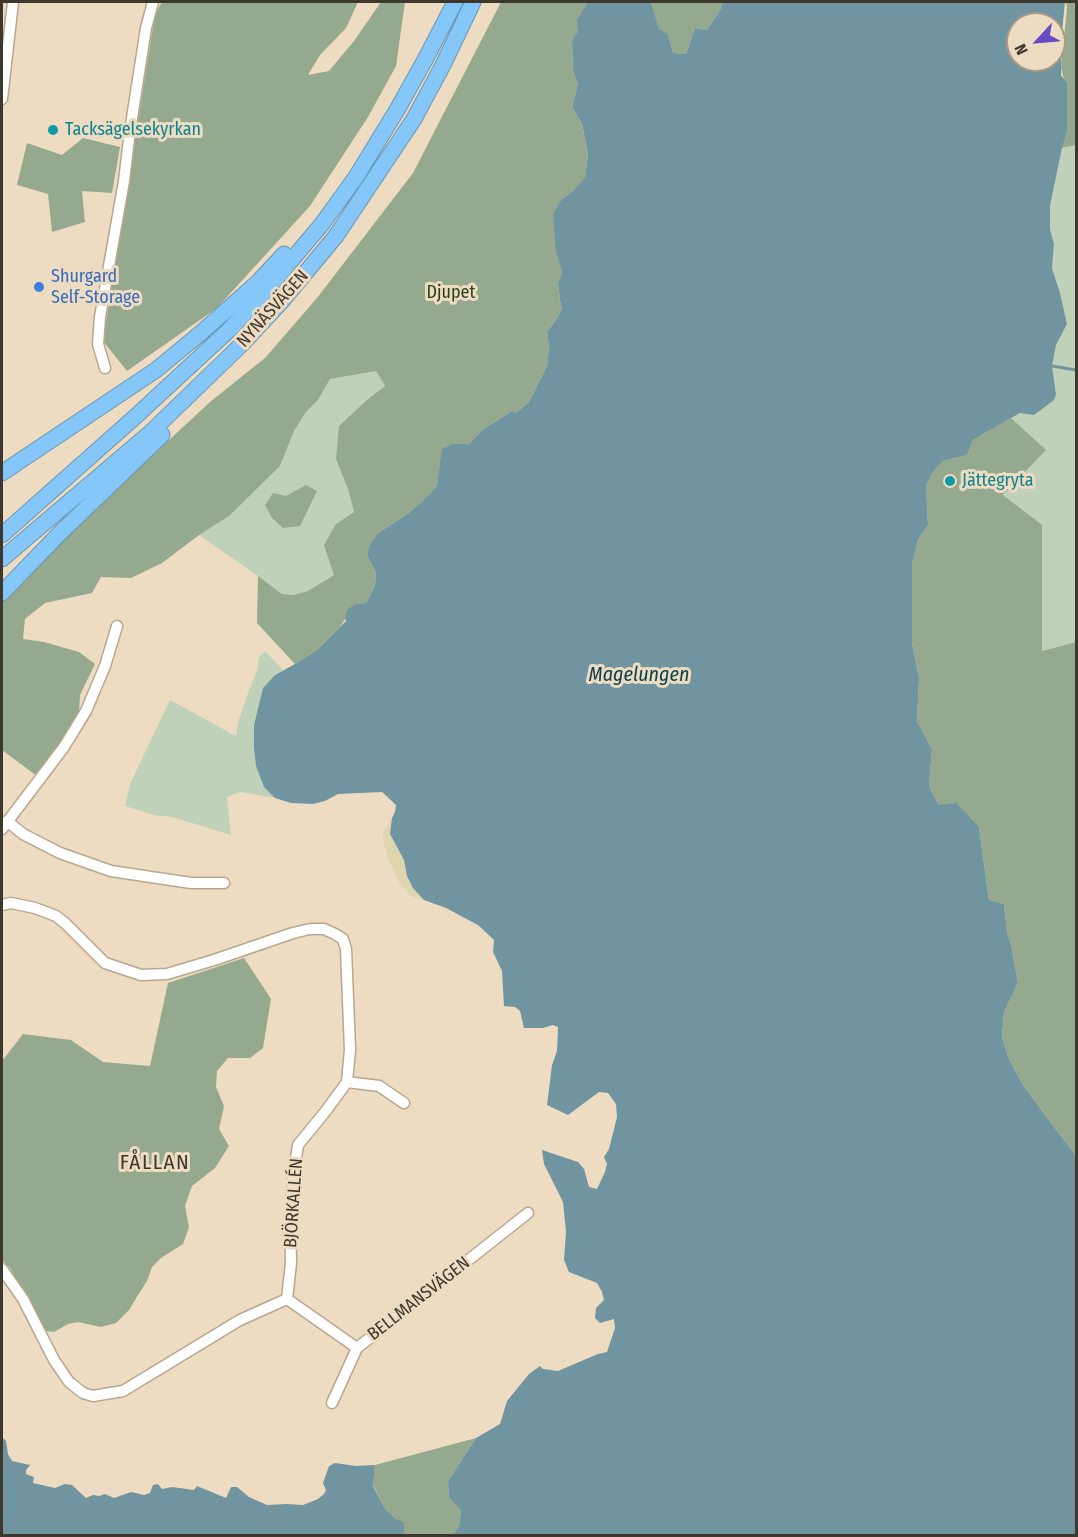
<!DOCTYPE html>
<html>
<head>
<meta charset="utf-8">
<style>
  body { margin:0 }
  #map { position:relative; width:1078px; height:1537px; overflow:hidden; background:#eedcc2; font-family:"Fira Sans Condensed",sans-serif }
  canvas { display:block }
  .frame { position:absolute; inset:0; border:3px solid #3e372d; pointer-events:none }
  .north { position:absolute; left:1006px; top:12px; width:60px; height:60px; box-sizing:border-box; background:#eedcc2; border:2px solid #a89a86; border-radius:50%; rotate:244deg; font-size:16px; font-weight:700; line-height:24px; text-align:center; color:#3e372d }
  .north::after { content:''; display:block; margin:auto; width:21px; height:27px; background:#684cc5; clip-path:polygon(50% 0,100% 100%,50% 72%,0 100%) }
</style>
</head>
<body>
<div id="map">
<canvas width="1078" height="1537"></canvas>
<div class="frame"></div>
<div class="north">N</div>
</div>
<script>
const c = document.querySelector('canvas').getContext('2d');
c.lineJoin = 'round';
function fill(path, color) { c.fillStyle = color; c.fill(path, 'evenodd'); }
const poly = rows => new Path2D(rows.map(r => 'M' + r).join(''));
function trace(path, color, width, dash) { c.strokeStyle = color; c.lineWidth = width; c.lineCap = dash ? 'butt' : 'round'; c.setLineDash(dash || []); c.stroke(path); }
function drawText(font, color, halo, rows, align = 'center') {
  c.font = font + ' "Fira Sans Condensed",sans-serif'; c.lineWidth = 6; c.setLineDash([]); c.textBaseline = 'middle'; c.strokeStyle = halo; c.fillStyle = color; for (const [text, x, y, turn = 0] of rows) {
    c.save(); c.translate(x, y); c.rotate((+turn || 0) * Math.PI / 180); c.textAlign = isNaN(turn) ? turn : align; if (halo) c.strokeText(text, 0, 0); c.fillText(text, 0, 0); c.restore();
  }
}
fill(poly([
  [1076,145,1076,642,1042,651,1042,526,1003,495,1045,450,1011,418,1056,394,1052,366,1056,345,1067,324,1060,293,1052,268,1054,244,1050,229,1050,206,1062,148],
  [376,371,385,386,368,399,348,489,354,512,336,524,334,575,308,591,293,595,282,594,258,576,199,535,229,515,280,466,294,431,306,412,318,400,330,379],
  [265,651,283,670,275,675,263,688,254,725,264,786,275,798,240,792,227,797,231,835,172,817,154,815,125,806,130,784,170,700,236,736,238,722,248,693,257,671,259,657]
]), '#bfd2b9');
fill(poly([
  [162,2,358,2,346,28,320,55,308,75,329,71,354,41,381,2,405,2,396,66,368,117,310,206,217,308,127,371,103,341,155,14],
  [501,2,588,2,578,31,572,40,573,71,578,84,572,107,582,124,588,154,585,179,573,191,562,199,556,252,562,273,558,284,560,301,562,309,558,317,547,332,549,347,547,366,529,402,516,413,512,411,482,430,469,444,452,444,443,449,437,485,431,493,409,513,378,533,367,555,376,573,375,586,366,603,356,604,339,628,317,650,295,664,257,623,258,576,282,594,293,595,308,591,334,575,324,545,336,524,354,512,348,489,336,459,339,426,368,399,385,386,376,371,330,379,318,400,306,412,294,431,280,466,229,516,199,535,162,563,131,578,101,577,92,593,45,603,25,619,23,639,44,642,79,652,95,664,80,695,79,712,60,745,37,776,2,750,2,599,111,494,210,402,265,358,317,298,413,173],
  [651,2,723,2,720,10,707,30,695,28,686,54,673,53,668,34,659,30],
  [1066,2,1076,2,1076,145,1062,148,1067,90,1061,68,1067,7],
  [83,138,120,147,112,193,82,191,85,222,52,232,48,194,17,185,27,143,62,155],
  [1011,418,1046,450,1003,495,1042,525,1042,651,1076,642,1076,1155,1053,1126,1023,1085,1009,1059,1002,1038,1004,1012,1018,983,1011,945,1007,932,1004,904,989,900,979,827,939,805,929,787,932,749,917,721,919,678,912,643,912,564,918,540,928,525,926,486,933,472,943,461,967,455,973,440],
  [306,485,317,491,300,526,283,528,272,518,265,505,273,493,286,496],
  [244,958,271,999,263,1048,250,1058,228,1058,217,1071,216,1087,224,1106,219,1129,229,1146,215,1168,192,1186,185,1206,189,1227,183,1244,161,1258,152,1267,147,1281,138,1295,129,1310,116,1323,101,1327,78,1322,68,1324,54,1332,46,1331,10,1268,2,1260,2,1061,23,1034,71,1040,103,1062,150,1066,168,983],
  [476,1438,448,1481,449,1498,461,1511,459,1526,453,1535,403,1535,405,1528,384,1507,373,1485,375,1465]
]), '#95a98f');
fill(poly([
  [392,818,390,834,404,860,407,877,413,888,424,900,413,897,400,884,388,858,383,840,383,832]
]), '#dfd5b0');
fill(poly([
  [588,2,651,2,659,29,668,34,673,53,686,54,695,28,707,30,720,10,723,2,1065,2,1062,32,1061,75,1067,83,1067,130,1062,148,1050,206,1050,229,1054,244,1052,268,1060,293,1067,324,1056,345,1052,366,1056,394,1054,400,1034,415,1020,413,973,440,967,455,943,461,933,472,926,486,928,525,918,540,912,564,912,643,919,678,917,721,932,749,929,787,939,805,956,803,979,827,989,900,1004,904,1007,932,1011,945,1018,983,1004,1012,1002,1038,1009,1059,1023,1085,1053,1126,1076,1155,1076,1535,453,1535,459,1526,461,1511,449,1498,448,1481,476,1438,500,1424,507,1401,529,1374,540,1366,543,1369,558,1371,598,1354,607,1352,615,1328,614,1319,600,1323,595,1318,596,1308,604,1300,602,1292,597,1283,569,1272,564,1260,566,1232,563,1202,544,1164,542,1150,578,1162,584,1169,589,1187,597,1189,605,1172,607,1164,604,1157,609,1149,617,1117,616,1104,608,1093,599,1092,568,1115,547,1105,552,1065,557,1051,558,1027,553,1025,543,1028,524,1028,520,1011,515,1007,504,1006,502,971,493,952,494,940,478,925,446,908,424,900,413,888,407,876,404,860,390,834,392,818,395,812,396,805,382,792,338,794,325,801,313,804,291,803,275,798,264,787,256,766,254,748,254,725,263,688,275,675,295,664,317,650,346,621,345,617,348,609,356,604,366,603,375,586,376,573,367,555,370,545,378,533,409,513,431,493,437,485,442,449,452,444,469,444,482,430,512,411,516,413,529,402,547,366,549,347,547,332,558,317,562,309,560,301,558,283,562,273,556,252,553,214,562,199,573,191,585,178,588,154,582,124,572,107,578,84,573,71,572,40,578,31,577,20],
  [1018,24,1054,24,1054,60,1018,60],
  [2,1437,6,1441,8,1454,12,1461,30,1465,26,1470,26,1474,34,1477,33,1483,55,1488,65,1484,72,1485,86,1498,93,1495,99,1496,105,1494,114,1498,131,1492,144,1495,150,1493,153,1485,158,1484,162,1489,172,1487,194,1490,197,1486,226,1498,231,1487,237,1487,249,1497,267,1505,287,1504,303,1505,318,1499,324,1494,326,1490,323,1483,329,1466,335,1463,356,1466,375,1465,373,1486,384,1507,396,1519,403,1522,405,1528,403,1536,2,1535]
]), '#7194a1');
trace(poly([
  [1052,366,1076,370]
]), '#7194a1', 3);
const minor = poly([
  [2,99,13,2],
  [105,368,98,344,100,317,124,181,130,131,146,28,153,2],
  [7,821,23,834,60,853,111,871,191,883,224,883],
  [2,829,64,747,86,711,105,666,117,626],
  [2,905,11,903,35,908,56,916,66,924,105,963,141,975,167,974,214,960,293,933,310,929,324,929,335,934,343,939,346,949,350,1050,347,1082,325,1112,298,1145,293,1178,290,1219,291,1263,287,1299,240,1320,123,1391,93,1396,83,1393,69,1382,54,1360,23,1299,2,1269],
  [347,1082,379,1086,404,1103],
  [287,1299,357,1348],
  [332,1403,357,1348,528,1213]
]);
const highway = poly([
  [2,473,156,370,202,332,258,282,284,254],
  [2,535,135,417,229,330,262,295,322,224,356,177,397,110,426,58,455,2],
  [2,559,150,433,243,343,282,301,336,236,414,119,443,65,473,2],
  [2,593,59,534,162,435]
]);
trace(minor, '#b8a78e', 13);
trace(highway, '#6c95b1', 17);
trace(minor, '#fff', 10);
trace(highway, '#85c7f8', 15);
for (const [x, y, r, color] of [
  [53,130,6,"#0f9aa8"],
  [39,287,6,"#3f7fe0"],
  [950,481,6,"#0f9aa8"]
]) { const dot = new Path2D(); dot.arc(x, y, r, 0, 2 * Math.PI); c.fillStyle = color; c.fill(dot); trace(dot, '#eedcc2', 2); }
drawText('18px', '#0d838f', '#eedcc2', [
  ["Tacksägelsekyrkan",65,130],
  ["Jättegryta",962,481]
], 'left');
drawText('18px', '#366cbe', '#eedcc2', [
  ["Shurgard",51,277],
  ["Self-Storage",51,298]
], 'left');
drawText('18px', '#26441c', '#eedcc2', [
  ["Djupet",451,293]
]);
drawText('18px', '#3e372d', '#eedcc2', [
  ["NYNÄSVÄGEN",273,309,-48],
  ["BJÖRKALLÉN",294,1203,-86],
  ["BELLMANSVÄGEN",419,1299,-38]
]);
drawText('italic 20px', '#0c4150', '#eedcc2', [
  ["Magelungen",639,675]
]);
c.letterSpacing = '1.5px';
drawText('21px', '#3e372d', '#eedcc2', [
  ["FÅLLAN",155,1163]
]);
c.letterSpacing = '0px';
</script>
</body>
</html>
